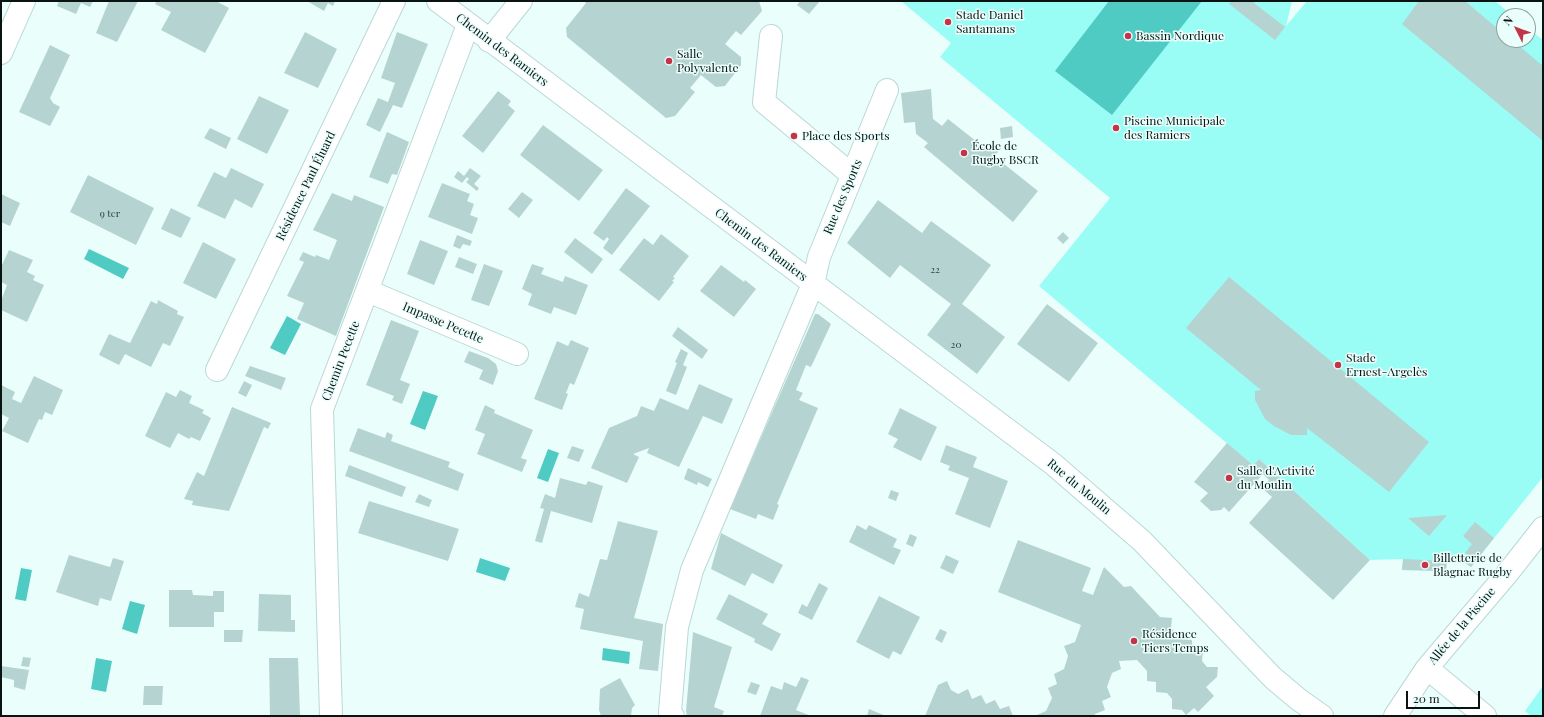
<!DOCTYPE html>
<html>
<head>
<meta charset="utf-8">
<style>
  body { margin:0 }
  #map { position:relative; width:1544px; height:717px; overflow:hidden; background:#eafefc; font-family:"Playfair Display",serif }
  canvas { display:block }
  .frame { position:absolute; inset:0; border:2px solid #081312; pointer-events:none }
  .north { position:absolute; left:1496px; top:8px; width:40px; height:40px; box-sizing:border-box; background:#eafefc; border:1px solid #90a09e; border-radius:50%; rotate:312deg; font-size:11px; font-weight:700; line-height:16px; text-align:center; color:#081312 }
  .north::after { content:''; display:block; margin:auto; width:14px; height:18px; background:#c43446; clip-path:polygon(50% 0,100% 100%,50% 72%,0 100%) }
  .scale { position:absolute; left:1406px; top:691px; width:74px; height:18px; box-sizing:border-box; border:2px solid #081312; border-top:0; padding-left:5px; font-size:12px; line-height:14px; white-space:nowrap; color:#081312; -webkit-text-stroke:3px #eafefc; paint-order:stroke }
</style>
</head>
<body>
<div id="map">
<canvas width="1544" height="717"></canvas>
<div class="frame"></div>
<div class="north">N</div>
<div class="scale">20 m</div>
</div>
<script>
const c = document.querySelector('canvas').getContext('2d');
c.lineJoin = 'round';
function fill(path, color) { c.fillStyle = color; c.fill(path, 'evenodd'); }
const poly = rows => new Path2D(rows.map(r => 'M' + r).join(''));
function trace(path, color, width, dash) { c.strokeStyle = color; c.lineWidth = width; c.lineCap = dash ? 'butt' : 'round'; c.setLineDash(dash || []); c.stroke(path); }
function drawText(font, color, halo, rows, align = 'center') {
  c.font = font + ' "Playfair Display",serif'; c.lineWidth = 3; c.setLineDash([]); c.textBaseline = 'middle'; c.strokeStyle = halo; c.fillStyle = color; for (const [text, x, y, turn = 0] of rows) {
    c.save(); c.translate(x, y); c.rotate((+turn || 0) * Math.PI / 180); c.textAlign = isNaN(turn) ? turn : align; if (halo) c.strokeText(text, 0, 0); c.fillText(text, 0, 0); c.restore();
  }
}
fill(poly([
  [901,1,1292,1,1286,26,1307,1,1495,1,1513,16,1504,16,1504,40,1528,40,1528,28,1543,40,1543,477,1471,567,1465,563,1447,561,1446,571,1402,570,1403,559,1370,560,1259,459,1253,465,1039,286,1110,198,940,57,951,43],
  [1543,686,1543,716,1531,716,1525,711]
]), '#99fdf6');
fill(poly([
  [1109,1,1202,1,1112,115,1055,71],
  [89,249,129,268,123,279,84,259],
  [287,316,301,324,285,355,270,348],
  [423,391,438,396,425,430,410,424],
  [548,449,559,453,548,482,537,478],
  [480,558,510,568,505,581,476,572],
  [21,568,32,570,26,601,15,599],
  [130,601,145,605,137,634,122,629],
  [603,648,630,652,629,664,602,660],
  [96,658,112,661,106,692,91,689]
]), '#4fcbc4');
fill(poly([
  [59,1,93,1,90,7,81,3,76,14,57,6],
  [109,1,138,1,117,42,96,33],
  [157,1,216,1,229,8,205,53,161,30,171,12,155,4],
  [307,1,335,1,333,6,328,3,324,11],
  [584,1,759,1,762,11,741,35,736,31,725,44,741,57,741,65,725,86,716,87,701,75,690,88,695,92,675,116,666,118,567,37,566,28,586,3],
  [800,1,820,1,809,14,797,5],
  [1231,1,1255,1,1254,3,1285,27,1275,40,1229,4],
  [1419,1,1465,1,1504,34,1504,40,1512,40,1543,66,1543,141,1402,24],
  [305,32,337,49,318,88,284,73],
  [397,32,428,44,402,108,393,105,380,132,366,125,378,98,388,102,395,83,381,78],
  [50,45,70,55,50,98,53,103,60,107,50,126,19,112],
  [931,89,933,119,942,126,948,119,986,149,990,144,999,151,994,156,1038,191,1013,222,924,147,928,143,916,134,915,122,904,123,901,93],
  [498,91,511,101,508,105,515,111,483,153,462,136],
  [259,96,289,110,267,154,237,139],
  [543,125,603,170,579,201,520,155],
  [1012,126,1013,137,1001,139,1000,128],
  [210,128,231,138,226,149,204,138],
  [387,132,409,142,397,175,392,174,388,184,369,177],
  [231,168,264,184,252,208,235,199,225,219,197,206,214,172,226,178],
  [470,168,481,176,474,184,479,188,477,191,466,182,469,179,467,177,462,183,454,177,458,171,464,176],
  [88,175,154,208,136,245,70,212],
  [442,183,470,194,467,201,474,204,470,215,478,218,472,234,428,217],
  [626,188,650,206,612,255,603,248,609,239,607,237,604,241,593,233],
  [522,192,533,200,519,218,508,209],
  [332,193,352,201,354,195,384,207,336,336,297,319,304,303,287,296,304,262,299,260,303,252,315,257,316,255,329,260,337,240,313,230],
  [1,194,20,203,10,226,1,222],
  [878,200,922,233,931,221,991,265,962,304,1005,337,977,374,927,335,951,304,900,265,890,278,847,243],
  [171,208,191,218,181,238,161,229],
  [1063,232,1069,238,1063,244,1057,238],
  [661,234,689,256,673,277,675,278,672,281,674,282,659,301,619,270,644,238,653,245],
  [457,235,472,241,470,246,463,244,460,249,453,246],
  [575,238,603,259,592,274,564,252],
  [420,240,448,251,434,285,407,274],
  [203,242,236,259,216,299,183,283],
  [9,250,33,260,27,272,35,276,33,280,44,285,27,322,1,310,1,301,7,285,1,282,1,267],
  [459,257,477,264,473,274,455,267],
  [484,264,503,271,489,306,471,300],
  [532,264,544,268,541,274,563,282,565,276,588,285,576,315,554,307,551,314,528,305,532,294,522,289],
  [721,265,744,282,745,280,756,289,734,317,700,291],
  [1229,277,1429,442,1389,492,1307,428,1307,435,1291,435,1274,426,1265,419,1255,400,1255,391,1261,390,1186,328],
  [158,300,178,311,177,314,184,317,170,346,163,343,151,367,125,354,119,365,99,355,109,334,130,343,151,301,157,304],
  [1047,304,1098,343,1069,382,1017,344],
  [815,314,818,314,831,324,811,367,806,365,796,390,803,393,799,400,818,408,777,504,779,505,773,520,758,514,756,519,730,509],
  [391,320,419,331,400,380,410,384,402,404,392,400,394,396,366,385],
  [678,327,708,350,702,359,672,336],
  [571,340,589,348,574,385,570,383,566,393,568,394,562,410,534,399,557,341,568,346],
  [681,349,688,353,683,365,687,367,676,395,666,391,677,363,675,362],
  [469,351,488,358,496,364,498,371,493,385,479,379,483,370,464,362],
  [250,366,286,378,281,390,245,376],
  [34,376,63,390,52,415,45,412,42,420,39,419,28,443,2,431,9,418,1,414,1,385,15,392,12,399,21,403],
  [244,381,252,385,246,397,238,393],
  [699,384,733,399,722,424,703,416,679,467,647,453,649,448,633,454,639,457,627,483,591,468,609,428,637,416,641,406,654,411,660,398,688,410],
  [180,390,192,396,189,403,204,410,202,413,211,418,200,441,191,437,189,439,178,433,170,448,145,436,166,392,176,397],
  [485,405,495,410,494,413,533,430,521,458,527,460,522,472,477,454,485,434,475,430],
  [232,407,271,423,268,429,264,427,229,511,192,505,193,501,184,499,197,472,204,476],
  [900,408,937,427,921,461,893,447,898,439,888,434],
  [358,428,385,438,387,432,393,435,391,441,450,462,448,467,464,474,458,491,349,451],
  [1227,443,1253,465,1259,459,1370,560,1333,600,1249,523,1272,497,1262,488,1269,480,1263,474,1229,512,1224,507,1221,510,1211,511,1200,501,1208,493,1194,482],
  [946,445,977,457,973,467,1008,481,990,528,955,514,969,478,948,470,950,466,940,462],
  [572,446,584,450,579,462,567,458],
  [349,465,406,487,402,497,345,476],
  [688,468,712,479,708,487,698,482,697,485,684,479],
  [560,478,586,485,588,481,603,486,592,523,551,511,542,543,535,541,544,509,540,508,545,494,555,498],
  [891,490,899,493,896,501,888,498],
  [419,494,432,500,429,507,415,502],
  [369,501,459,529,448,561,358,533],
  [1447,515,1429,536,1408,518],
  [618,521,658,531,634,618,663,624,658,671,639,669,643,641,580,629,584,609,575,607,579,593,589,597,600,559,607,560],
  [1475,522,1494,538,1471,567,1465,563,1470,557,1465,553,1472,544,1463,536],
  [857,525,866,530,869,525,897,539,893,547,901,550,894,565,849,542],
  [721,533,783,565,773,584,752,573,745,586,711,569],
  [910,534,917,537,913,547,906,544],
  [1018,540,1091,568,1082,591,1093,595,1104,567,1124,587,1131,586,1160,617,1172,618,1171,628,1181,639,1192,640,1192,650,1203,650,1202,661,1207,667,1218,667,1217,677,1206,687,1214,696,1198,712,1194,708,1186,715,1182,710,1172,709,1172,699,1167,693,1156,692,1156,682,1147,681,1147,671,1137,660,1119,661,1121,669,1112,673,1107,687,1111,697,1102,701,1105,710,1095,714,1094,716,1037,716,1037,715,1046,711,1052,698,1048,688,1057,684,1054,674,1064,669,1068,656,1064,646,1075,642,1081,625,998,592],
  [69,555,110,567,113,558,124,561,111,601,100,598,98,606,56,592],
  [946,555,959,561,953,574,940,568],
  [1403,559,1447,561,1446,571,1402,570],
  [819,583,828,588,812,620,798,613,802,604,807,607],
  [169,590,192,590,193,595,213,596,213,591,224,591,224,612,214,612,214,627,169,627],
  [259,594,291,595,291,620,295,620,295,632,258,631],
  [729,594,768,614,762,624,781,634,772,651,754,642,755,639,716,619],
  [879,596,920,617,901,655,893,651,889,659,856,642],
  [940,629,947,632,942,643,935,639],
  [224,630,243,630,242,642,224,642],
  [693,632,732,647,714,707,724,711,722,716,687,716,686,711],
  [23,657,31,658,29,667,21,666],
  [269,658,298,658,300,716,270,716],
  [1,666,29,670,25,690,14,687,14,680,1,677],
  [801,677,809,680,796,710,811,716,760,716,771,686,782,690,784,682,796,687],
  [620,678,635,705,632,708,631,716,601,716,599,710,600,689],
  [947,681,951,690,958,694,968,689,972,699,981,695,986,704,995,700,1000,709,1009,706,1013,716,925,716,938,685],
  [751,682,760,685,756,695,747,692],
  [144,686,163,686,162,705,143,705],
  [869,709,886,716,867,716]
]), '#b5d4d1');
const minor = poly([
  [438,1,1053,464,1142,541,1273,678,1298,699,1322,716],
  [771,36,764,102,852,175],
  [489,41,521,1],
  [1,53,24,1],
  [368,291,517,354],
  [217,370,394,1],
  [1427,668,1485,716],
  [331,716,322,409,468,25],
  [673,716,670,712,677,627,692,570,813,284,819,257,887,90],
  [1395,716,1427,668,1506,575,1543,528]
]);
trace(minor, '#b9d8d5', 24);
trace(minor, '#fff', 22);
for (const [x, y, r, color] of [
  [948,22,4,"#c43446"],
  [1128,36,4,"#c43446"],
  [669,61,4,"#c43446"],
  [1116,128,4,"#c43446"],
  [794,136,4,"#c43446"],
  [964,153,4,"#c43446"],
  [1338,365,4,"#c43446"],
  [1229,478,4,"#c43446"],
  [1425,565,4,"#c43446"],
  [1134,641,4,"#c43446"]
]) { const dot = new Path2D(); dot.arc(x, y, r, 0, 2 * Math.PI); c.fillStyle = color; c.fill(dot); trace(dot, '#eafefc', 1.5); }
drawText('10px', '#334342', null, [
  ["9 ter",110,214],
  ["22",935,270],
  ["20",956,345]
]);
drawText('12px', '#081312', '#eafefc', [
  ["Stade Daniel",956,15],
  ["Santamans",956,29],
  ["Bassin Nordique",1136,36],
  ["Salle",677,54],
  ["Polyvalente",677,68],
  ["Piscine Municipale",1124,121],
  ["des Ramiers",1124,135],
  ["Place des Sports",802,136],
  ["École de",972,146],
  ["Rugby BSCR",972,160],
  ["Stade",1346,358],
  ["Ernest-Argelès",1346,372],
  ["Salle d'Activité",1237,471],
  ["du Moulin",1237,485],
  ["Billetterie de",1433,558],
  ["Blagnac Rugby",1433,572],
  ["Résidence",1142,634],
  ["Tiers Temps",1142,648]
], 'left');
drawText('12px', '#081312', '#eafefc', [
  ["Chemin des Ramiers",502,50,37],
  ["Résidence Paul Éluard",306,186,-64],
  ["Rue des Sports",843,197,-67],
  ["Chemin des Ramiers",761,245,37],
  ["Impasse Pecette",443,323,23],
  ["Chemin Pecette",341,361,-69],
  ["Rue du Moulin",1079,487,40],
  ["Allée de la Piscine",1462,626,-50]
]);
</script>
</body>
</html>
